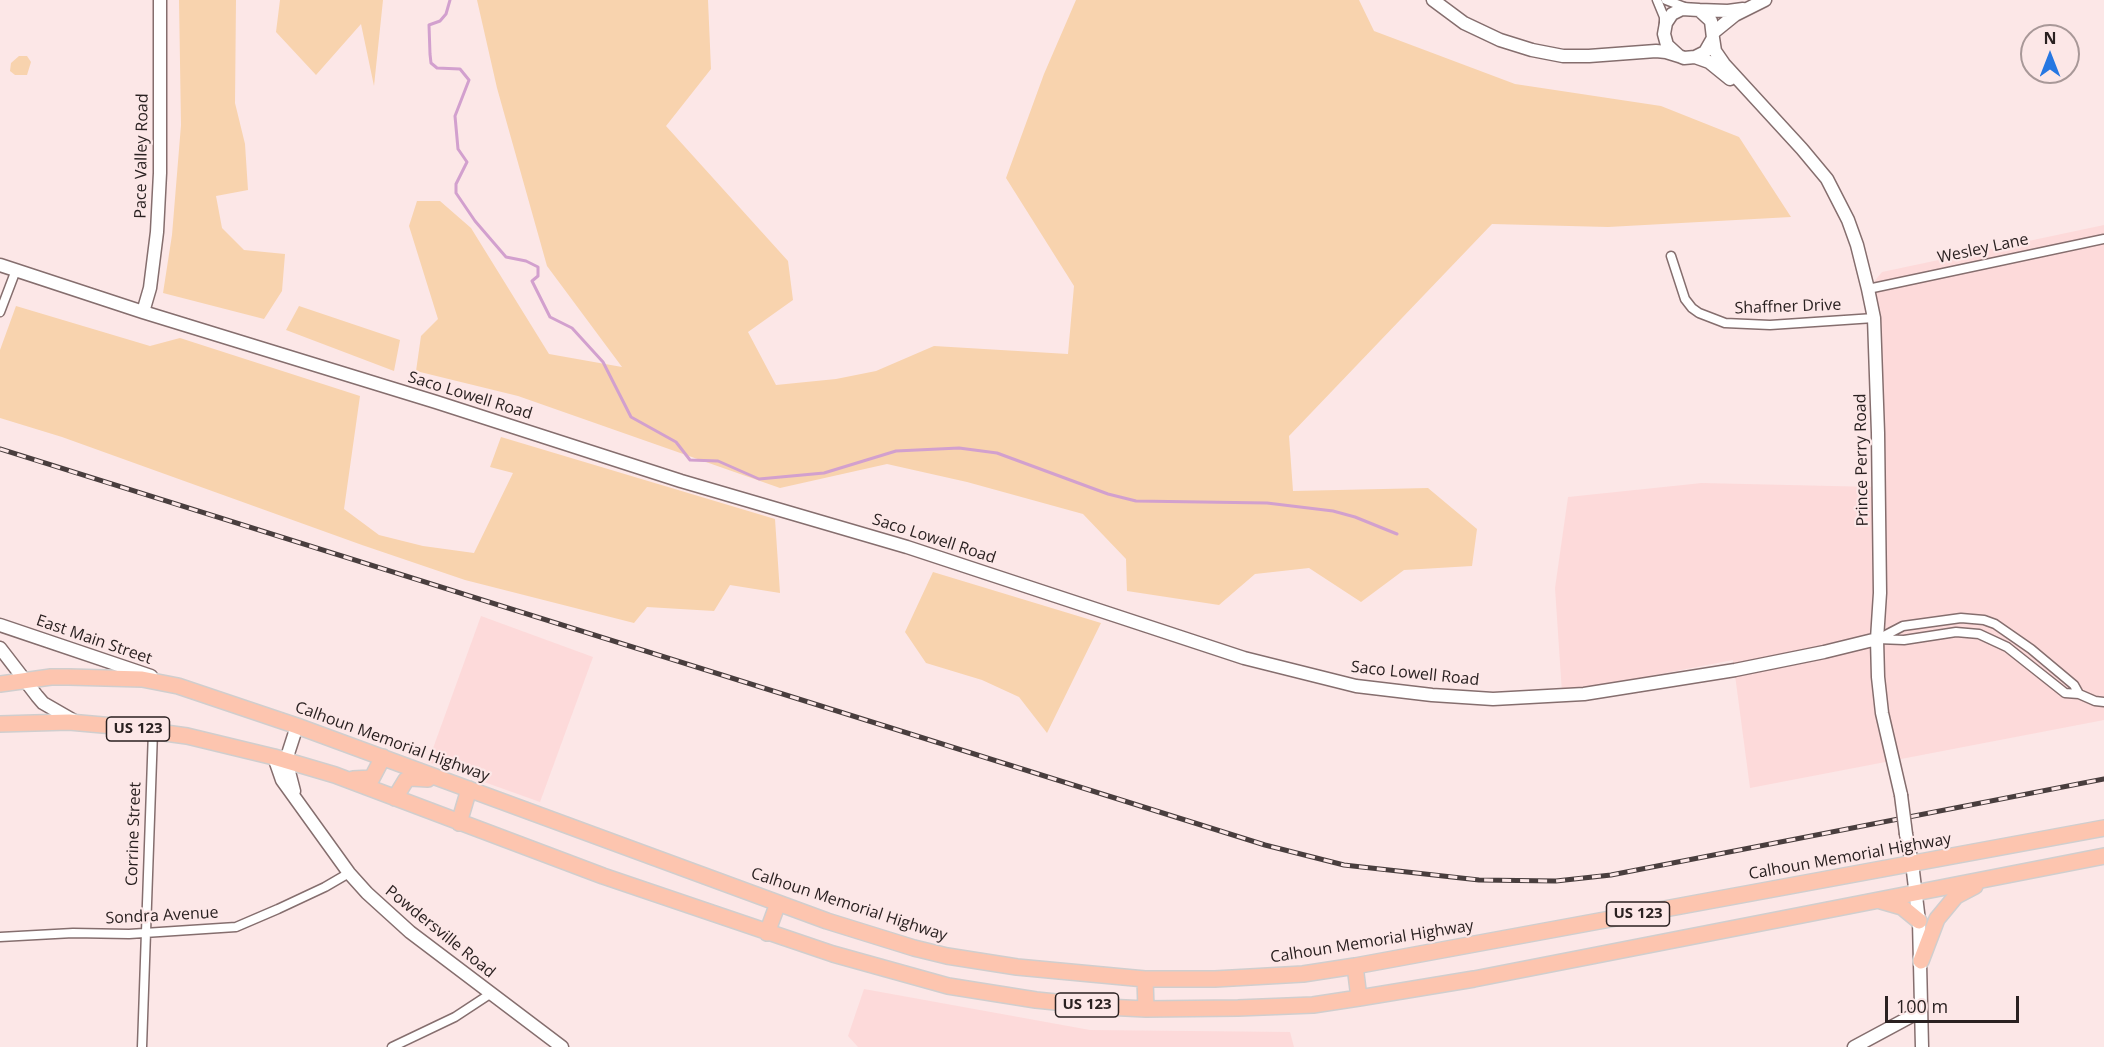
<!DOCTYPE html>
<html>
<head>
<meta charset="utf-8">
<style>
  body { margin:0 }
  #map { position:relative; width:2104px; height:1047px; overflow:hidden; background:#fce7e7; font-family:"Open Sans",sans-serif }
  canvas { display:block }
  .north { position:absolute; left:2020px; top:24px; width:60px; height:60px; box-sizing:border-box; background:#fce7e7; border:2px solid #a89898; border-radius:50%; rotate:0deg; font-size:16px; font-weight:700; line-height:24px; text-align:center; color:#2a2121 }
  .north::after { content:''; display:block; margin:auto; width:21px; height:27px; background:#2677e2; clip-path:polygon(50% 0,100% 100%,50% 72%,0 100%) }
  .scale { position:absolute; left:1885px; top:996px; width:134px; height:27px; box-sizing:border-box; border:3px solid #2a2121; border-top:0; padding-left:8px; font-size:18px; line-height:21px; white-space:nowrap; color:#2a2121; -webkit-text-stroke:4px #fce7e7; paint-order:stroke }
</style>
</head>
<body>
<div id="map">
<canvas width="2104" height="1047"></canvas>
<div class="north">N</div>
<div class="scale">100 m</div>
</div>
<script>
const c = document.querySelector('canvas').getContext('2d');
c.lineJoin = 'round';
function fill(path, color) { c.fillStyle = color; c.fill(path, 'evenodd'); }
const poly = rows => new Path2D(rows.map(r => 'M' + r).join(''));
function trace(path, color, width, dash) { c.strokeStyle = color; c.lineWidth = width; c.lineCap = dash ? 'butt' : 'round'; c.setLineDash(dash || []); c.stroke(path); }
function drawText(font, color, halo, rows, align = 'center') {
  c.font = font + ' "Open Sans",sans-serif'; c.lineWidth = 4.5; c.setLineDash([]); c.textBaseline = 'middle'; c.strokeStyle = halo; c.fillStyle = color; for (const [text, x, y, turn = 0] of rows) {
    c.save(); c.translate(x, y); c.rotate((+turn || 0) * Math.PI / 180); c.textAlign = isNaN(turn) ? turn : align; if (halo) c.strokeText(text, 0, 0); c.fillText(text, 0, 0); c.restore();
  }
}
fill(poly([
  [2104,225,2104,720,1750,788,1733,660,1562,693,1555,588,1568,497,1702,483,1875,487,1868,289,1882,272],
  [481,616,593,657,540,802,428,762],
  [864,989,1090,1030,1290,1032,1294,1047,858,1047,848,1036]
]), '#fddada');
fill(poly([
  [179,0,236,0,235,103,245,144,248,190,216,196,222,228,244,250,285,254,282,291,264,319,163,293,172,235,181,125],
  [280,0,383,0,374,86,361,24,316,75,276,32],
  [477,0,708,0,711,69,666,126,788,261,793,300,748,332,776,385,836,379,876,371,934,346,1068,354,1074,286,1006,178,1044,74,1076,0,1359,0,1374,31,1515,84,1661,106,1739,137,1791,217,1608,227,1492,224,1289,436,1293,491,1428,488,1477,529,1472,566,1404,570,1361,602,1309,568,1255,574,1219,605,1127,591,1126,559,1083,514,967,482,887,464,780,488,518,396,416,371,421,336,438,319,409,226,417,201,440,201,471,228,549,354,622,367,547,266,497,88],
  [19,56,27,56,31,62,27,75,15,75,10,71,11,63],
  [16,306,150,346,180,338,360,396,344,509,379,535,423,546,474,553,513,473,490,467,501,437,775,519,780,593,730,585,714,611,647,607,634,623,465,580,362,545,62,437,0,418,0,350],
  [299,306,400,340,394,371,286,330],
  [933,572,1101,623,1047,733,1019,697,982,680,926,663,905,632]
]), '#f8d3ae');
trace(poly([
  [450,0,446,14,440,21,429,25,430,54,431,63,437,68,460,69,469,80,455,116,458,149,467,162,456,184,456,193,475,221,506,257,526,261,538,267,538,276,532,281,550,317,572,328,603,362,631,417,676,442,690,460,718,461,759,479,824,473,896,451,959,448,997,453,1108,494,1136,501,1267,503,1333,511,1355,517,1397,534]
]), '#d2a0ce', 3);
const street = poly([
  [1657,0,1664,17,1664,25],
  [1666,0,1687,8],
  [1671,256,1685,299,1692,308,1699,313,1725,323,1770,325,1874,318],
  [1868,289,2104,239],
  [0,312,16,270],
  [1880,638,1903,626,1961,618,1984,620,1995,624,2031,649,2074,685,2079,694],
  [1877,639,1904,640,1956,632,1979,634,2007,647,2065,693,2079,694,2095,701,2104,702],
  [0,937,73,933,129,934,236,927,278,909,325,887,349,873],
  [142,1047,153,731],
  [392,1047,455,1017,490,994]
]);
const secondary = poly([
  [1433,0,1464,23,1500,40,1532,50,1563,56,1589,56,1656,51,1666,52,1679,56,1684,58,1695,57,1705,52,1713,38,1711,21,1699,10,1682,9,1672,14,1666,23,1664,34,1667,45,1679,56],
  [1699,10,1728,11,1743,9],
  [1714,32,1735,15,1765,0],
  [1713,38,1715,51,1724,64,1802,149,1827,179,1848,220,1857,245,1868,289,1874,318,1878,433,1880,593,1877,639,1878,677,1882,713,1901,795],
  [1695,57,1709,62,1730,79],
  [0,265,143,312,436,402,681,481,907,547,1244,658,1356,686,1432,695,1493,699,1584,694,1735,670,1824,652,1877,639],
  [143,312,150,288,157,232,160,173,160,0],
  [0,625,151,676],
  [0,648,37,696,43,703,76,722],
  [274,757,282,780,349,873,367,893,410,932,562,1047],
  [294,791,286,760,297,726],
  [1906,834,1912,863,1919,921,1922,1047],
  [1854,1047,1921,1011]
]);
const highway = poly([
  [0,684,51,677,69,677,142,679,178,686,297,726,827,921,914,948,947,956,1017,967,1145,979,1215,979,1303,974,1355,966,2104,828],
  [0,724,69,722,114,726,187,736,274,757,335,775,603,876,833,954,948,986,1036,1000,1105,1007,1146,1009,1238,1008,1313,1005,1359,998,1474,979,2104,856],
  [353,779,372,778,383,757],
  [395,798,406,780,411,778,428,779],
  [459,823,469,789],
  [1881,901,1902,907,1919,921],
  [767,933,778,903],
  [1921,961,1937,919,1956,896,1975,886],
  [1355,966,1359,998],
  [1145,979,1146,1009]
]);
trace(street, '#856e6e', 11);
trace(secondary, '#856e6e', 15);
trace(highway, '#d0cece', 18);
trace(street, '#fff', 8);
trace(secondary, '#fff', 12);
trace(highway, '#fdc5af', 15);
const rail = poly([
  [0,449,1265,845,1344,865,1479,880,1556,881,1611,875,2104,779]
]);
trace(rail, '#493e3e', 5);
trace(rail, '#fce7e7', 3, [9]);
const secondaryBridge = poly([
  [1901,795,1906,834]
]);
trace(secondaryBridge, '#856e6e', 15, []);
trace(secondaryBridge, '#fff', 12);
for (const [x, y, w] of [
  [138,729,63],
  [1638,914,63],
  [1087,1005,63]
]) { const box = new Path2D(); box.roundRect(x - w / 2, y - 12, w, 24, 4.5); c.fillStyle = '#fce7e7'; c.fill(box); trace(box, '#2a2121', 1.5); }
drawText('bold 15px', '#2a2121', null, [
  ["US 123",138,729],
  ["US 123",1638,914],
  ["US 123",1087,1005]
]);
drawText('16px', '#2a2121', '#fce7e7', [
  ["Pace Valley Road",142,156,-89],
  ["Wesley Lane",1983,249,-12],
  ["Shaffner Drive",1788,307,-2],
  ["Saco Lowell Road",470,396,17],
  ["Prince Perry Road",1862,460,-91],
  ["Saco Lowell Road",934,539,18],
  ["East Main Street",94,640,19],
  ["Saco Lowell Road",1415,674,6],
  ["Calhoun Memorial Highway",392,742,20],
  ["Corrine Street",134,834,-88],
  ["Calhoun Memorial Highway",1850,857,-10],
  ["Calhoun Memorial Highway",849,905,18],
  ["Sondra Avenue",162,916,-3],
  ["Powdersville Road",440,932,39],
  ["Calhoun Memorial Highway",1372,942,-9]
]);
</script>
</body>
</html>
